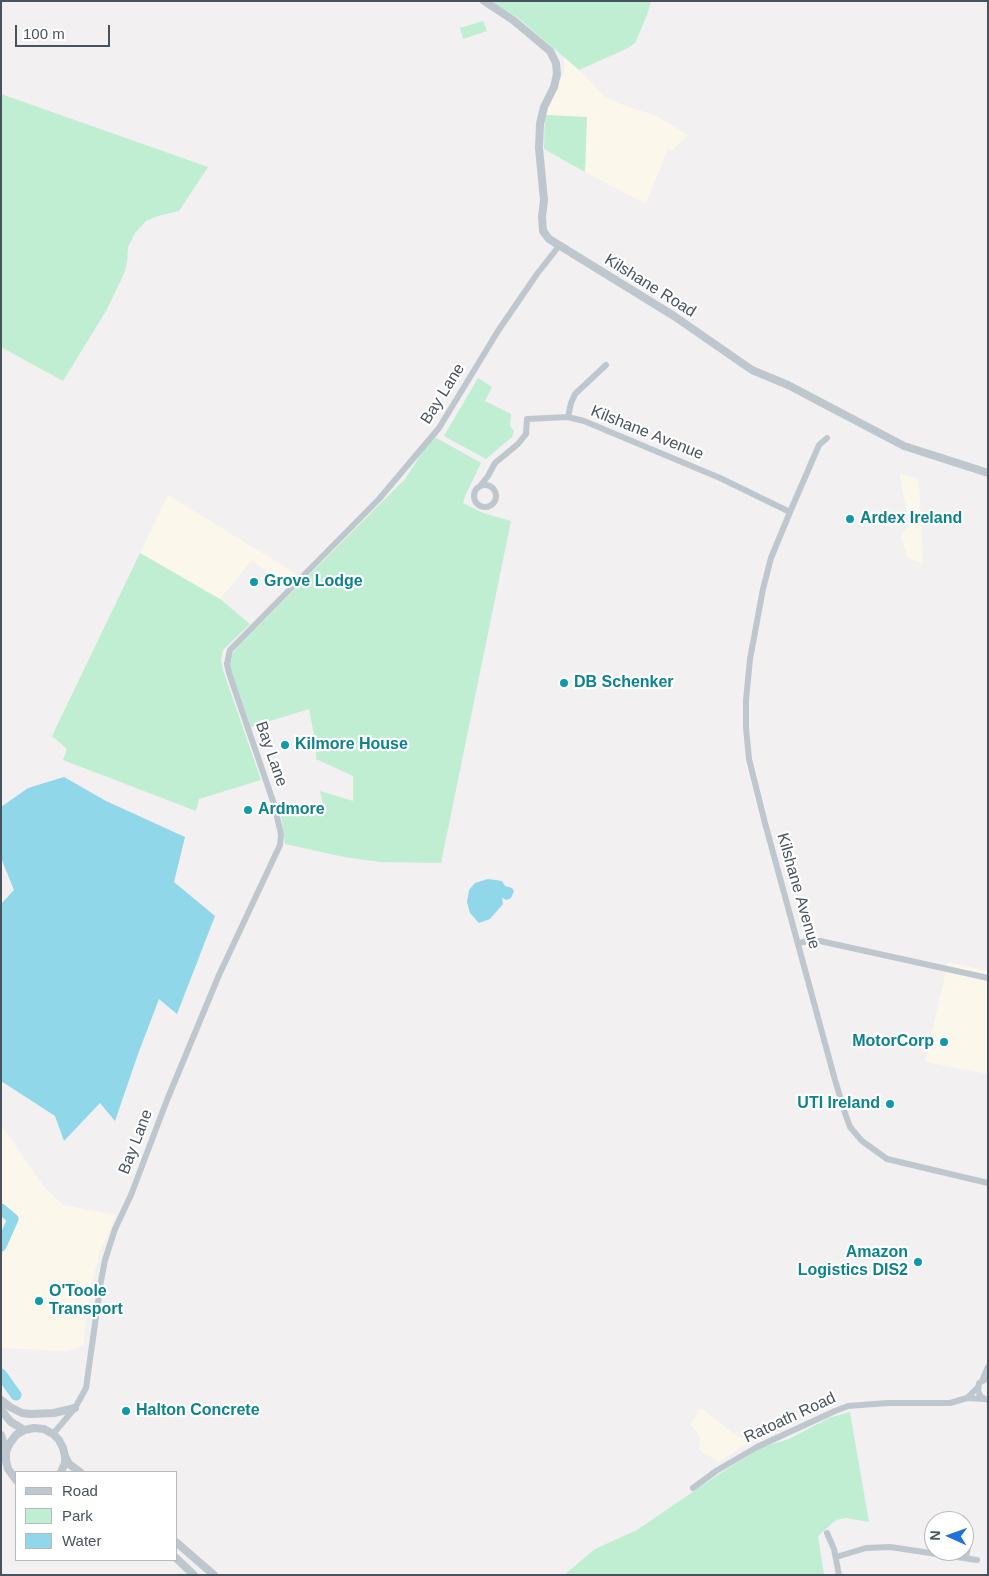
<!DOCTYPE html>
<html>
<head>
<meta charset="utf-8">
<style>
  body { margin:0 }
  #map { position:relative; width:989px; height:1576px; overflow:hidden; background:#f2f0f0; font-family:Helvetica,sans-serif }
  canvas { display:block }
  .frame { position:absolute; inset:0; border:2px solid #48535d; pointer-events:none }
  .legend { position:absolute; left:15px; top:1471px; width:162px; height:90px; box-sizing:border-box; background:#fff; border:1px solid #b6babe; margin:0; padding:6px 9px; list-style:none; font-size:15px; color:#48535d }
  .legend li { display:flex; align-items:center; gap:10px; height:25px }
  .legend b { width:25px; border:1px solid #b6babe }
  .north { position:absolute; left:924px; top:1511px; width:50px; height:50px; box-sizing:border-box; background:#fff; border:1px solid #b6babe; border-radius:50%; rotate:272deg; font-size:14px; font-weight:700; line-height:20px; text-align:center; color:#48535d }
  .north::after { content:''; display:block; margin:auto; width:18px; height:22px; background:#1f72dd; clip-path:polygon(50% 0,100% 100%,50% 72%,0 100%) }
  .scale { position:absolute; left:15px; top:25px; width:95px; height:22px; box-sizing:border-box; border:2px solid #48535d; border-top:0; padding-left:6px; font-size:15px; line-height:18px; white-space:nowrap; color:#48535d; -webkit-text-stroke:4px #fff; paint-order:stroke }
</style>
</head>
<body>
<div id="map">
<canvas width="989" height="1576"></canvas>
<div class="frame"></div>
<ul class="legend">
<li><b style="height:6px;background:#bec7ce"></b>Road</li>
<li><b style="height:14px;background:#c0eed2"></b>Park</li>
<li><b style="height:14px;background:#8fd7e9"></b>Water</li>
</ul>
<div class="north">N</div>
<div class="scale">100 m</div>
</div>
<script>
const c = document.querySelector('canvas').getContext('2d');
c.lineJoin = 'round';
function fill(path, color) { c.fillStyle = color; c.fill(path, 'evenodd'); }
const poly = rows => new Path2D(rows.map(r => 'M' + r).join(''));
function trace(path, color, width, dash) { c.strokeStyle = color; c.lineWidth = width; c.lineCap = dash ? 'butt' : 'round'; c.setLineDash(dash || []); c.stroke(path); }
function drawText(font, color, halo, rows, align = 'center') {
  c.font = font + ' Helvetica,sans-serif'; c.lineWidth = 4.5; c.setLineDash([]); c.textBaseline = 'middle'; c.strokeStyle = halo; c.fillStyle = color; for (const [text, x, y, turn = 0] of rows) {
    c.save(); c.translate(x, y); c.rotate((+turn || 0) * Math.PI / 180); c.textAlign = isNaN(turn) ? turn : align; if (halo) c.strokeText(text, 0, 0); c.fillText(text, 0, 0); c.restore();
  }
}
fill(poly([
  [565,56,605,97,620,104,657,116,689,136,685,138,673,150,668,149,646,204,585,172,587,117,545,115,557,85,564,73],
  [900,473,919,479,923,564,908,558,901,538,902,534,910,525,901,484],
  [168,495,295,573,282,584,252,560,220,599,140,553],
  [948,962,988,971,988,1074,925,1062],
  [1,1125,45,1188,63,1205,116,1215,100,1253,90,1290,83,1345,75,1349,67,1351,1,1348,1,1256,17,1220,1,1206],
  [700,1409,704,1410,734,1434,749,1442,719,1462,699,1450,700,1436,690,1424]
]), '#fcf7eb');
fill(poly([
  [494,1,651,1,647,15,635,43,628,48,579,70,517,17,493,3],
  [483,21,487,31,463,39,460,28],
  [1,94,208,167,179,211,158,216,146,221,135,233,128,247,127,263,124,274,106,311,63,381,1,347],
  [545,115,587,117,585,172,544,149],
  [478,378,492,387,485,401,511,414,510,426,514,431,512,437,486,459,444,436],
  [433,436,481,463,465,496,463,503,483,513,511,521,441,863,380,862,344,857,285,844,281,815,323,805,320,791,353,801,353,776,316,759,316,745,309,709,251,727,231,671,229,664,231,656,237,647,405,479],
  [140,553,220,599,250,624,223,650,221,659,223,670,261,780,199,799,196,811,63,760,67,749,52,736],
  [850,1412,869,1522,846,1518,836,1520,818,1536,824,1575,564,1575,595,1549,637,1530,722,1472,762,1447,789,1439,829,1418]
]), '#c0eed2');
fill(poly([
  [64,777,106,801,185,837,174,882,215,916,177,1014,159,999,138,1054,115,1121,100,1103,64,1141,55,1116,1,1081,1,904,14,890,1,858,1,807,28,788],
  [488,879,502,881,505,886,512,888,514,891,511,898,507,900,502,898,503,904,490,919,479,923,470,913,467,902,469,890,475,883]
]), '#8fd7e9');
trace(poly([
  [1,1209,13,1219,1,1246],
  [1,1374,16,1395]
]), '#8fd7e9', 11);
trace(poly([
  [568,417,571,403,575,394,606,365],
  [827,438,819,445,790,512,771,558,763,589,750,659,746,700,746,728,749,759,765,823,835,1080,845,1113,850,1127,862,1141,887,1159,988,1183],
  '474 496a11 11 0 1 1 22 0a11 11 0 1 1-22 0Z',
  [481,485,488,476,495,463,518,444,526,434,527,419,568,417,584,421,720,478,790,512],
  [798,943,809,941,820,941,988,978],
  [988,1378,979,1383,978,1391,981,1397,988,1400],
  [982,1381,988,1367],
  [978,1387,967,1398,984,1399],
  [53,1434,75,1408,86,1388,101,1281,105,1260,115,1229,131,1195,167,1100,219,975,280,845,281,834,274,804,229,673,227,664,230,650,379,499,439,428,498,331,537,274,559,246],
  [693,1488,716,1471,757,1447,835,1411,848,1406,888,1403,950,1403,967,1398],
  [827,1533,834,1549,839,1575],
  [836,1557,866,1548,890,1547,977,1560],
  [966,1558,969,1540]
]), '#bec7ce', 6);
trace(poly([
  [484,1,513,20,550,51,556,63,557,74,554,87,544,107,540,124,539,148,544,200,542,217,543,231,549,239,674,316,752,370,788,385,904,446,988,473],
  [1,1400,10,1407,22,1413,30,1414,54,1413,75,1408],
  [1,1410,11,1422,24,1430],
  [1,1435,6,1452],
  [65,1456,69,1464,80,1472],
  [16,1480,8,1469,6,1461,6,1452,10,1443,16,1435,24,1430,34,1428,44,1429,53,1434,59,1440,63,1448,65,1456,65,1463,61,1472],
  [176,1542,214,1575],
  [176,1558,194,1575]
]), '#bec7ce', 8);
for (const [x, y, r, color] of [
  [850,519,5,"#0f9aa8"],
  [254,582,5,"#0f9aa8"],
  [564,683,5,"#0f9aa8"],
  [285,745,5,"#0f9aa8"],
  [248,810,5,"#0f9aa8"],
  [944,1042,5,"#0f9aa8"],
  [890,1104,5,"#0f9aa8"],
  [918,1262,5,"#0f9aa8"],
  [39,1301,5,"#0f9aa8"],
  [126,1411,5,"#0f9aa8"]
]) { const dot = new Path2D(); dot.arc(x, y, r, 0, 2 * Math.PI); c.fillStyle = color; c.fill(dot); trace(dot, '#fff', 2); }
drawText('16px', '#48535d', '#fff', [
  ["Kilshane Road",650,286,32],
  ["Bay Lane",443,394,-58],
  ["Kilshane Avenue",647,433,22],
  ["Bay Lane",271,754,71],
  ["Kilshane Avenue",798,891,74],
  ["Bay Lane",136,1142,-69],
  ["Ratoath Road",790,1418,-25]
]);
drawText('bold 16px', '#0d838f', '#fff', [
  ["Ardex Ireland",860,519],
  ["Grove Lodge",264,582],
  ["DB Schenker",574,683],
  ["Kilmore House",295,745],
  ["Ardmore",258,810],
  ["MotorCorp",934,1042,"right"],
  ["UTI Ireland",880,1104,"right"],
  ["Amazon",908,1253,"right"],
  ["Logistics DIS2",908,1271,"right"],
  ["O'Toole",49,1292],
  ["Transport",49,1310],
  ["Halton Concrete",136,1411]
], 'left');
</script>
</body>
</html>
